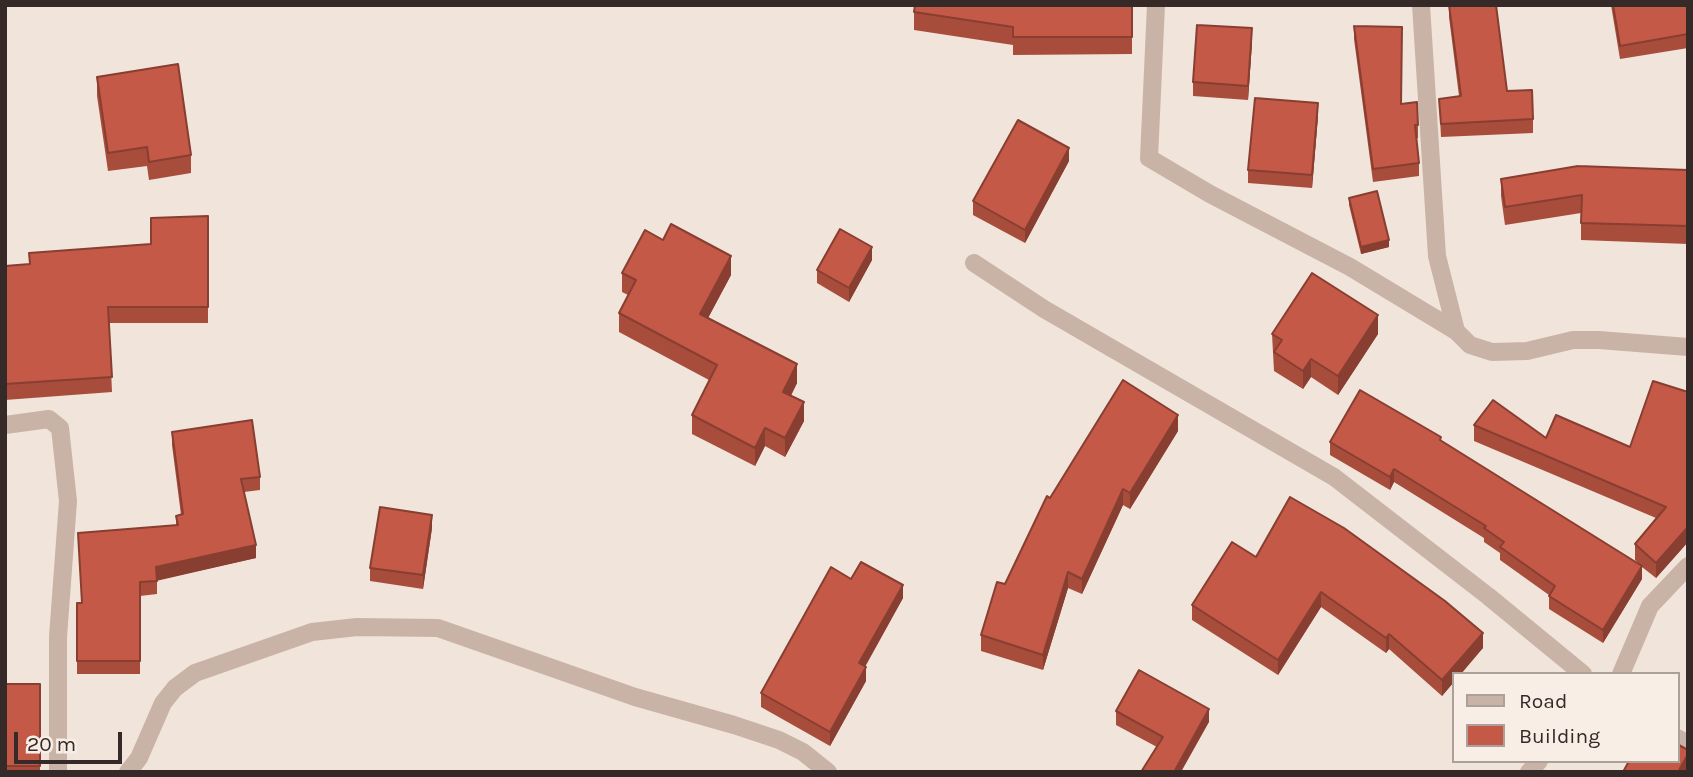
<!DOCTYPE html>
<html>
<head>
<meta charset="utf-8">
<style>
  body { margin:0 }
  #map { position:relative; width:1693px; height:777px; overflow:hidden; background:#f1e4da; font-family:Karla,sans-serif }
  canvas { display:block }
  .frame { position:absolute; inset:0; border:7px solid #352a27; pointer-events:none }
  .legend { position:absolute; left:1452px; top:672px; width:228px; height:91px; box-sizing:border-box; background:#f9eee6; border:2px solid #aba09a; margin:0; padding:9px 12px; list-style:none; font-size:21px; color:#352a27 }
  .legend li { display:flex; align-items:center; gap:14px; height:35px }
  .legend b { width:35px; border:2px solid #aba09a }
  .scale { position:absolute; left:14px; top:732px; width:108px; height:32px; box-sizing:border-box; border:4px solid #352a27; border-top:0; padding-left:9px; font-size:21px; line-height:24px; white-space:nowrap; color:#352a27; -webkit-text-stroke:5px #f9eee6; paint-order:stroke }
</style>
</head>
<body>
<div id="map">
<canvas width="1693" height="777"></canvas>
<div class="frame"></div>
<ul class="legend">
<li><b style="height:9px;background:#c9b3a6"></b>Road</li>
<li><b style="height:19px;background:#c35946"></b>Building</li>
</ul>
<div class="scale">20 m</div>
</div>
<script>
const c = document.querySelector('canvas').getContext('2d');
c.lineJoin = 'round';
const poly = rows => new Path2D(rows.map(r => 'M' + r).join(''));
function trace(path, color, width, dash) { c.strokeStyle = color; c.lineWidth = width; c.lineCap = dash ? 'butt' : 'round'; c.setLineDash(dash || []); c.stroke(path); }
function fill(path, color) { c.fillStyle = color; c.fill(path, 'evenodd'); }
trace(poly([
  [1156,5,1149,158,1210,194,1350,267,1456,331,1470,345,1492,352,1527,351,1573,340,1599,340,1688,347],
  [1421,5,1437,256,1456,331],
  [974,263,1044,309,1334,477,1488,596,1583,674],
  [5,425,49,419,60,428,68,501,58,637,58,772],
  [1621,674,1650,606,1688,566],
  [1677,738,1688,744],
  [128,772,139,758,163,703,175,688,195,673,312,632,357,627,438,628,635,697,734,725,779,740,803,752,828,772],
  [1529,772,1539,761]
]), '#c9b3a6', 18);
fill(poly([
  [1132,5,1132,54,1013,55,1013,45,914,30,914,12],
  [1449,5,1507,91,1533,119,1533,133,1441,137,1439,99,1459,96,1449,17],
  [1611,5,1687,5,1688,48,1620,59],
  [1354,26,1401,104,1418,125,1418,138,1416,138,1419,163,1419,176,1373,182,1354,39],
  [1252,42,1248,100,1193,96,1193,82],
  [97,77,191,155,191,173,149,180,147,166,108,171,97,96],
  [1318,116,1312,188,1248,183,1248,170],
  [1069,161,1025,243,973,215,973,201],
  [1688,170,1688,244,1581,240,1581,213,1505,225,1501,196,1501,179],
  [1349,198,1389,247,1361,254,1349,205],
  [208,216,208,323,109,323,112,392,5,400,5,266,29,264,29,253,151,244],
  [872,260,849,302,817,283,817,270],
  [622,273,731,275,708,318,797,383,791,396,804,421,785,457,765,446,755,466,692,434,692,415,709,380,619,332,619,313,628,295,622,292],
  [1272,334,1378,334,1338,395,1311,377,1303,389,1274,371],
  [1688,392,1688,542,1656,578,1642,567,1642,579,1603,643,1549,609,1549,595,1500,560,1500,553,1484,542,1484,538,1394,482,1390,490,1330,455,1330,442,1441,441,1640,565,1635,560,1635,544,1656,518,1474,441,1474,425,1546,438,1630,447],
  [1178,431,1130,509,1123,505,1082,594,1068,588,1043,670,981,651,981,635,1005,584,1050,498],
  [172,432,260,477,260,490,244,492,256,558,157,580,157,594,140,596,140,674,77,674,77,603,82,603,78,533,176,526,176,516,181,515,172,445],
  [432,528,423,589,370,581,370,568],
  [1256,557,1483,648,1453,674,1453,683,1442,696,1389,649,1386,653,1321,607,1278,675,1192,620,1192,605],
  [851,579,903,598,865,667,866,681,830,746,761,707,761,693],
  [5,684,40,684,40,772,5,772],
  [1116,711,1209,722,1157,747,1116,725]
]), '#a84d3c');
fill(poly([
  [1252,28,1252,42,1248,100,1248,86],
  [1318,103,1318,116,1312,188,1312,175],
  [1069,148,1069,161,1025,243,1025,230],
  [1389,240,1389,247,1361,254,1361,247],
  [872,247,872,260,849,302,849,288],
  [731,256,731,275,700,333,700,314],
  [1378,315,1378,334,1338,395,1338,376],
  [1311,359,1311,377,1303,389,1303,371],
  [797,364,797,383,783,410,783,392],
  [804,402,804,421,785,457,785,438],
  [1178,415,1178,431,1130,509,1130,493],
  [765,428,765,446,755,466,755,448],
  [1394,469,1394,482,1390,490,1390,477],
  [1123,489,1123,505,1082,594,1082,579],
  [432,515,432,528,423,589,423,575],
  [1688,527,1688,542,1656,578,1656,563],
  [256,545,256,558,156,581,156,567],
  [1642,566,1642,579,1603,643,1603,630],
  [1068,572,1068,588,1043,670,1043,655],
  [903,585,903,598,859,677,859,663],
  [1321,592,1321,607,1278,675,1278,660],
  [1483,633,1483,648,1461,674,1453,674,1453,683,1442,696,1442,680],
  [1389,634,1389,649,1386,653,1386,638],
  [866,667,866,681,830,746,830,732],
  [1209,709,1209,722,1181,772,1174,772],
  [1688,754,1688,767,1685,772,1678,772]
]), '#883e31');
const building = poly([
  [915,5,1132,5,1132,37,1013,37,1013,27,914,12,915,5],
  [1449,5,1496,5,1507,91,1532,90,1533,119,1441,124,1439,99,1461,96,1449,5],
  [1613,5,1687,5,1688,34,1620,46,1613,5],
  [1197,25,1252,28,1248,86,1193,82,1197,25],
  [1354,26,1402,27,1401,104,1417,102,1418,125,1415,125,1419,163,1373,169,1354,26],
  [178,64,191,155,149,162,147,147,108,153,97,77,178,64],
  [1255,98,1318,103,1312,175,1248,170,1255,98],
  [1018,120,1069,148,1025,230,973,201,1018,120],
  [1578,166,1688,170,1688,226,1581,223,1582,195,1505,207,1501,179,1578,166],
  [1377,191,1389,240,1361,247,1349,198,1377,191],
  [208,216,208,307,108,307,112,377,5,384,5,266,30,264,29,253,151,244,151,218,208,216],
  [671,224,731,256,700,314,797,364,783,392,804,402,785,438,765,428,755,448,692,415,717,365,619,313,636,280,622,273,645,230,663,240,671,224],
  [840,229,872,247,849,288,817,270,840,229],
  [1312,273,1378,315,1338,376,1311,359,1303,371,1274,352,1282,340,1272,334,1312,273],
  [1123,380,1178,415,1130,493,1123,489,1082,579,1068,572,1043,655,981,635,997,582,1005,584,1047,496,1050,498,1123,380],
  [1653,381,1688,392,1688,527,1656,563,1635,544,1666,507,1474,425,1493,400,1546,438,1556,415,1630,447,1653,381],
  [1360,390,1441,437,1440,440,1642,566,1603,630,1549,596,1555,586,1500,547,1504,542,1484,528,1486,526,1394,469,1390,477,1330,442,1360,390],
  [252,420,260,477,241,479,256,545,156,567,157,581,140,582,140,661,77,661,77,603,82,603,78,533,178,525,176,516,183,514,172,432,252,420],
  [1290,497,1344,528,1445,601,1483,633,1442,680,1389,634,1386,638,1321,592,1278,660,1192,605,1232,542,1256,557,1290,497],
  [380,507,432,515,423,575,370,568,380,507],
  [861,562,903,585,859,663,866,667,830,732,761,693,831,567,851,579,861,562],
  [1139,670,1209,709,1174,772,1141,772,1163,737,1116,711,1139,670],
  [5,684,40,684,40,766,5,766,5,684],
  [1677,744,1688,750,1688,754,1678,772,1623,772,1629,761,1677,761,1677,744]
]);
fill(building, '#c35946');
trace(building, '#883e31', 2);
</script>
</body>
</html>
